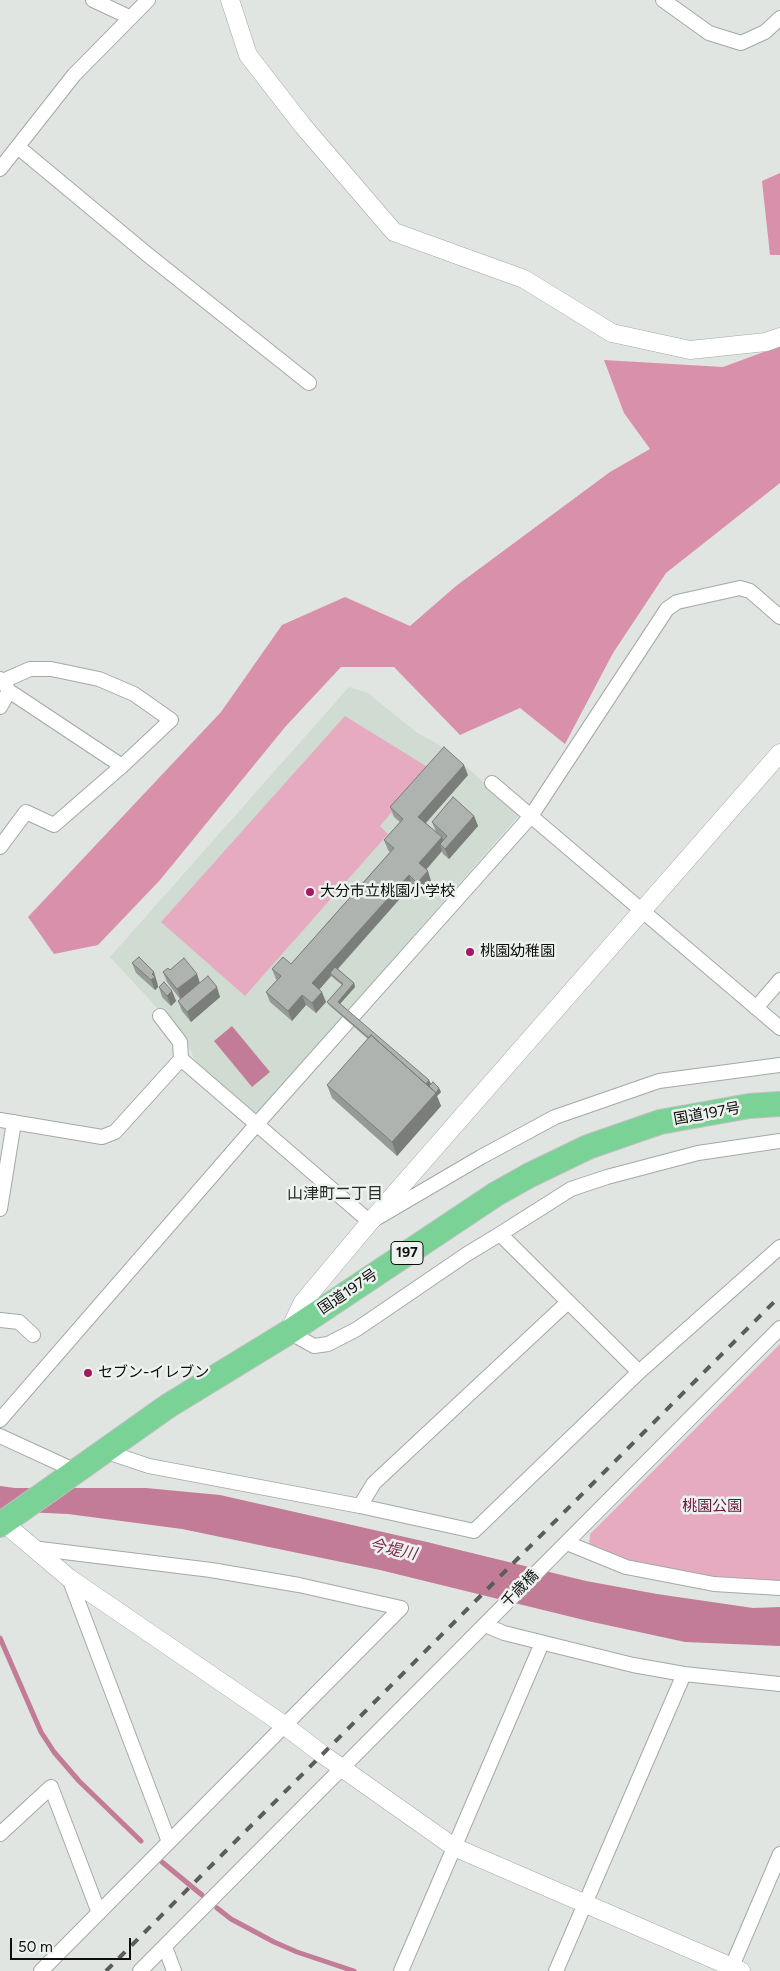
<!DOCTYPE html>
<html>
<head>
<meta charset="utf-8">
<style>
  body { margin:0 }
  #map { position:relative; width:780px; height:1971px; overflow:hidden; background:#e0e5e1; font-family:Figtree,sans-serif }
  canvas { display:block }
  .scale { position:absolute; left:10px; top:1938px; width:121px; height:22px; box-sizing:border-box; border:2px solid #0d0e0d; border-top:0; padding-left:6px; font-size:15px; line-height:18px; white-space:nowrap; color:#0d0e0d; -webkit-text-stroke:4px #edf2ee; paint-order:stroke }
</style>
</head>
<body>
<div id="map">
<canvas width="780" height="1971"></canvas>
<div class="scale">50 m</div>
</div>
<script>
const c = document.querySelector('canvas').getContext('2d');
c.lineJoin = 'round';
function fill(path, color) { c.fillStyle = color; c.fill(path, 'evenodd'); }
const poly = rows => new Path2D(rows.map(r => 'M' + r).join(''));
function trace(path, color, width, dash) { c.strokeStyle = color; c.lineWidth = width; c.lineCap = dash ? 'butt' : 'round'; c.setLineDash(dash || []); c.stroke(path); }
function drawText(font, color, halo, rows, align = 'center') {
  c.font = font + ' Figtree,"Noto Sans JP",sans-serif'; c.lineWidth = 5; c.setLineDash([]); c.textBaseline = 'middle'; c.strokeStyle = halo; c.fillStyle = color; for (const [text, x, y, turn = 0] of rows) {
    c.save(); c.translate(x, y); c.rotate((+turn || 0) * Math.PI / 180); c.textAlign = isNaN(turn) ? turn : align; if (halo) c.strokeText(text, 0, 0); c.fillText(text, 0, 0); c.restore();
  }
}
fill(poly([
  [349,687,368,693,416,732,446,749,520,814,261,1110,254,1112,195,1061,186,1039,110,957]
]), '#d0dbd2');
fill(poly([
  [345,716,429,768,380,826,388,834,245,996,161,922],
  [780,1344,780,1581,754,1581,649,1569,589,1546,590,1534]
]), '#e7abc1');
fill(poly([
  [780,173,780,255,770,255,762,181],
  [780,346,780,483,666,573,613,653,565,744,520,708,460,735,394,667,341,667,286,726,160,880,98,945,54,954,28,917,221,712,282,625,345,597,410,626,456,586,610,472,650,449,624,413,604,360,723,367]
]), '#d990ab');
fill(poly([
  [232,1026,270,1072,252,1087,214,1041],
  [0,1486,15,1488,146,1488,220,1495,427,1542,586,1581,657,1594,753,1608,780,1607,780,1646,685,1642,588,1621,380,1570,182,1529,68,1514,0,1511]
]), '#c37c97');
trace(poly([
  [0,1638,41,1732,54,1752,79,1781,141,1841],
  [162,1862,202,1895],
  [217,1908,231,1919,274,1942,297,1952,354,1971]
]), '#c37c97', 5);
const minor = poly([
  [93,0,129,17],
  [663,0,709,33,741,43,765,32,780,18],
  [18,147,148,255,309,383],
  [0,169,74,75,148,0],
  [0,679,3,681,30,669,51,669,99,679,134,694,171,720,122,766,54,825,26,812,0,847],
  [3,681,9,691,122,766],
  [0,707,9,691],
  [492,783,780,1028],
  [756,1008,780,980],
  [181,1059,370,1222,481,1157,555,1117,659,1081,780,1065],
  [0,1120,102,1137,115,1132,181,1059,180,1042,160,1016],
  [0,1209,14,1122],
  [0,1320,19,1322,33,1335],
  [289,1332,314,1346,328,1344,357,1329,467,1254,500,1234],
  [639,1372,500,1234,571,1189,607,1177,698,1153,780,1141],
  [0,1420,256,1125,531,816,667,609,677,602,740,588,750,591,780,617],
  [0,1436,76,1471],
  [104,1451,149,1466,360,1506,474,1531,639,1372,780,1247],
  [360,1506,374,1483,568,1302],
  [567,1543,626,1567,714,1584,780,1588],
  [32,1548,211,1570,299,1585,401,1608],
  [69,1578,169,1842],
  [485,1625,504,1633,633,1665,684,1674,780,1684],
  [0,1834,51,1787,99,1913],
  [165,1947,174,1971],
  [41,1971,401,1608],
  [140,1971,780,1328],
  [401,1971,542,1643],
  [556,1971,684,1674],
  [730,1971,780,1854]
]);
const tertiary = poly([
  [230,0,248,55,303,126,394,232,524,279,612,333,690,350,766,342,780,337],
  [289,1331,303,1302,370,1222,780,753],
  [4,1523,69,1578,284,1725,322,1754,454,1847,741,1971]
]);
const trunk = poly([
  [0,1525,168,1406,289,1332,496,1194,530,1175,588,1147,660,1122,749,1106,780,1104]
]);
trace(minor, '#a4a9a5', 16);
trace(tertiary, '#a4a9a5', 19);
trace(trunk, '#c0c0c0', 26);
trace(minor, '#fff', 14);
trace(tertiary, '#fff', 18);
trace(trunk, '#7ad296', 24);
trace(poly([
  [106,1971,780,1296]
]), '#5a5d5a', 4, [9, 9]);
fill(poly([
  [468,775,426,823,436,832,432,822,474,816,478,826,449,859,443,854,442,851,426,870,431,881,421,893,412,885,338,969,354,983,355,987,340,1004,431,1084,428,1086,441,1092,437,1096,441,1106,397,1156,332,1098,327,1085,368,1039,329,1005,327,1002,342,985,331,976,319,990,326,1002,316,1013,306,1005,292,1021,270,1002,266,992,277,980,276,979,272,969,291,964,390,852,388,850,384,840,400,822,394,817,390,807],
  [132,963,157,982,158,987,155,990,136,973],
  [170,970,197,974,200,983,220,997,191,1022,182,1011,178,1001,180,999,167,982,163,972],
  [159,987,172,991,176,1001,171,1006,162,997]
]), '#969a96');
fill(poly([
  [464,765,468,775,422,827,418,817],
  [474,816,478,826,449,859,445,849],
  [442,837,446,847,440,844,442,851,423,873,419,863],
  [428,871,431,881,421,893,417,883],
  [409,875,412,885,332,975,330,973,331,976,316,993,312,983],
  [154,972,157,982,158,987,155,990,151,980,152,974],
  [197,974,200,984,181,999,177,989],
  [354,983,355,987,339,1005,338,1002],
  [217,987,220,997,191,1022,187,1012],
  [172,991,176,1001,171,1006,167,996],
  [322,992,326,1002,316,1013,312,1003],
  [302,995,306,1005,292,1021,288,1011],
  [429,1080,431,1084,424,1091,423,1088],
  [439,1088,441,1092,437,1096,441,1106,397,1156,392,1142]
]), '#7a7d7a');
const building = poly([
  [444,747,464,765,418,817,442,837,419,863,428,871,417,883,409,875,312,983,322,992,312,1003,302,995,288,1011,266,992,281,976,272,969,283,957,291,964,394,848,384,840,403,819,390,807,444,747],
  [453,797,474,816,445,849,440,844,447,836,432,822,453,797],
  [139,957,154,972,152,974,155,977,151,980,132,963,139,957],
  [184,958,197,974,177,989,163,972,168,968,170,970,184,958],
  [335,967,354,983,338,1002,429,1080,426,1084,371,1035,369,1038,327,1002,343,984,330,973,335,967],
  [208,976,217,987,187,1012,178,1001,208,976],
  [164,982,172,991,167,996,159,987,164,982],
  [371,1035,436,1093,392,1142,327,1085,371,1035],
  [433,1082,439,1088,436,1093,429,1086,433,1082]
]);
fill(building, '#afb3af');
trace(building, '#7a7d7a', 1);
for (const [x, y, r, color] of [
  [310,892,5,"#a41961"],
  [470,952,5,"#a41961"],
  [88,1373,5,"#a41961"]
]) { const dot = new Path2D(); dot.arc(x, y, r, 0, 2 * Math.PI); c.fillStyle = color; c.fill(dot); trace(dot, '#edf2ee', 2); }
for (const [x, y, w] of [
  [407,1253,32]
]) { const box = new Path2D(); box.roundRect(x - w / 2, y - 11.5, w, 23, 4); c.fillStyle = '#edf2ee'; c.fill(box); trace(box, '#0d0e0d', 1); }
drawText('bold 14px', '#0d0e0d', null, [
  ["197",407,1253]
]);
drawText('15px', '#0d0e0d', '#edf2ee', [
  ["大分市立桃園小学校",320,892],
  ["桃園幼稚園",480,952],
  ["セブン-イレブン",98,1373]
], 'left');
drawText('15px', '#0d0e0d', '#edf2ee', [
  ["国道197号",707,1114,-10],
  ["国道197号",348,1292,-34],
  ["千歳橋",520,1589,-45]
]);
drawText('15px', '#67123c', '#edf2ee', [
  ["桃園公園",712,1507]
]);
drawText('16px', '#272a28', '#edf2ee', [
  ["山津町二丁目",335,1194]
]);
drawText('italic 16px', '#7f2950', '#edf2ee', [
  ["今堤川",393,1550,12]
]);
</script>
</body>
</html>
